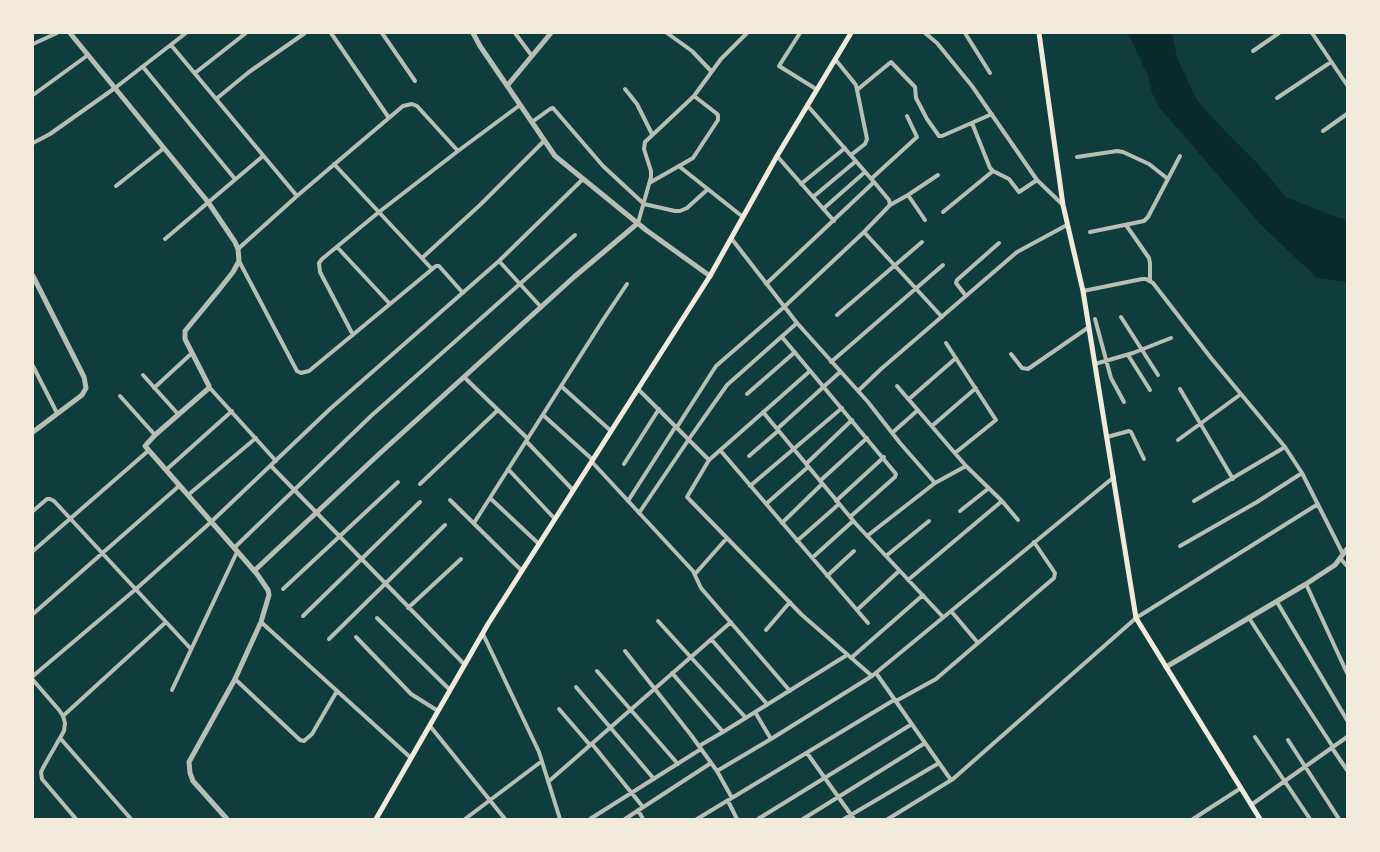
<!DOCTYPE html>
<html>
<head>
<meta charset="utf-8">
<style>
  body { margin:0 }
  #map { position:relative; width:1380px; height:852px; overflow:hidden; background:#0f3d3e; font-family:"IBM Plex Sans",sans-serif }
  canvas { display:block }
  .frame { position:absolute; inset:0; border:34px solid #f1e9da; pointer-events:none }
</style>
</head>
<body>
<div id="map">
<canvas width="1380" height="852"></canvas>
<div class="frame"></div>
</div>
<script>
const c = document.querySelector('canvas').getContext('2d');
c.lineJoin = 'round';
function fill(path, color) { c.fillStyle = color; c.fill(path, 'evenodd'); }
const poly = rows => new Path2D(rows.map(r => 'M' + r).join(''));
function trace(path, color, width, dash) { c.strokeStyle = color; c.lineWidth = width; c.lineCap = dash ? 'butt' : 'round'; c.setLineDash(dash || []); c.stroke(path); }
fill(poly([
  [1128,33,1172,33,1177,58,1197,100,1223,129,1258,164,1286,197,1330,215,1347,220,1347,282,1317,278,1261,225,1159,107,1152,93,1148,76]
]), '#0a2a2b');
trace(poly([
  [331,33,389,118],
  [382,33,415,81],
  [515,33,532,56],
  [667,33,692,51,711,71],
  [800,33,779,66,816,89],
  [925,33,937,43,972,86,1037,180,1063,205],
  [965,33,990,73],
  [1312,33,1347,85],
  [1346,33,1347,34],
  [33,44,57,33],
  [171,45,297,196],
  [1253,51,1279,33],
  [835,59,856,85,867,139,865,144,851,155],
  [143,67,235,179],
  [195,73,246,33],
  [625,89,637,104,652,134],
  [857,90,891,62,915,87,916,98,927,119,939,136,942,136,992,114],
  [33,95,88,55],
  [1277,98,1331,62],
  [216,99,249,72,305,33],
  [532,122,550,109,553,108,603,166,644,204,675,211,680,211,687,208,708,189],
  [972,123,990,168,993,171,1009,179,1019,192,1037,180],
  [1323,131,1347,114],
  [33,143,50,134,115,88,186,33],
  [458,151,520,105],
  [777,156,834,221],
  [1077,157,1117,151,1123,152,1149,164,1168,179],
  [334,164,432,269],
  [680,167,743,217],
  [871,179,917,137,907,116],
  [651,182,693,158,718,120,718,115,716,113,694,96],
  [801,184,845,148],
  [116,186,164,148],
  [908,195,925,220],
  [813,197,856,161],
  [890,205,908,195,938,175],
  [823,209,865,172],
  [943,212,993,171],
  [638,223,651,177,651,171,644,149,645,142,694,96,721,59,747,33],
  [1126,225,1149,258,1150,263,1150,280],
  [864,232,942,317],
  [1090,232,1144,221,1148,217,1180,156],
  [731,238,797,323,868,402,900,443,935,483,966,466,1002,501,1018,520],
  [165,239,263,156],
  [337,247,390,304],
  [238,249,297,196,403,106,412,104,417,106,458,151,379,212,322,259,319,263,320,272,353,335],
  [422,258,480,205,544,141],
  [239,261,297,371,301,373,309,371,436,266,439,266,463,293],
  [499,261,541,307],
  [766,284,874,182],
  [1083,291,1142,279,1146,279,1153,283,1211,358,1285,447,1302,473,1343,554],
  [966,296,956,283,957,280,999,243],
  [837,315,922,242],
  [1121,317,1158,375],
  [1095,319,1111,378,1124,402],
  [782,337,896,474,895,477,850,517],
  [946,343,996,420,955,453],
  [1011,354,1022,368,1028,369,1089,327],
  [1128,355,1150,390],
  [831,362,943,265],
  [1095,364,1133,353,1171,338],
  [33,366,57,413],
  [143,375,178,414],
  [464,377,527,438],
  [561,386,611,431],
  [897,386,966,466],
  [209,387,276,461],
  [154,388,192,353],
  [638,389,709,460,687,497,802,615,872,676,1114,477],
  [1180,389,1233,479],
  [858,391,881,369,1017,252,1067,225],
  [747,394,795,352],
  [120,396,155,435],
  [909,399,956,358],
  [763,412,856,524,943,617],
  [543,415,593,460],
  [932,426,976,388],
  [677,427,716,366,784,307,864,232,890,205,889,200,874,182,807,105],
  [777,429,840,372],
  [892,433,918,410],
  [1107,437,1129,431,1131,432,1144,459],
  [1178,440,1241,394],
  [526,441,573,490],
  [720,450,868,623],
  [749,456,778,431],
  [709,460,810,371],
  [592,462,693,571,701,588,790,691],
  [624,464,659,409],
  [806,464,852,420],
  [271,466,465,665],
  [508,469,555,519],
  [166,470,232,411],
  [820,481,867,438],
  [420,484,498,410],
  [750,486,842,408],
  [188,495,256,438],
  [490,498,539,544],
  [450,500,522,571],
  [628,501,676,426],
  [836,501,884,457],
  [1194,501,1285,447],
  [766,504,808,467],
  [33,511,47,499,50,499,54,501,191,649],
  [960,511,989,488],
  [639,513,689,439,727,385,797,323],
  [474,523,603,320,627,284],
  [782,523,822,484],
  [867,536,935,483],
  [797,541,839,504],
  [1180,546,1257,502,1302,473],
  [234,548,371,416,575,235],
  [33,551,148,451],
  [886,556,929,521],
  [812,558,853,521],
  [1340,558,1347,566],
  [695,574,727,538],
  [827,576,854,551],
  [908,580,1002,501],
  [1306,584,1347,673],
  [283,589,398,482],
  [1277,602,1347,720],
  [408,608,461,559],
  [857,610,899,571],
  [951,611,978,643],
  [33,614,179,486],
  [303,616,420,502],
  [377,618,450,690],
  [1249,618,1333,747],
  [658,621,746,718],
  [261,622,411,758],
  [766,630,790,602],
  [483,634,539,752,560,819],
  [356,637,411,694,438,711],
  [329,639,445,525],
  [711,639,767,704],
  [625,651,691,735,717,771,771,739,872,676],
  [851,658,923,595],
  [597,671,678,764],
  [672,673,723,732],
  [876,673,951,780],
  [33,676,136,589,211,522,330,409,499,261,583,179],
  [235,679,300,740,304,741,312,734,337,691],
  [33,680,59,710,63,716,65,723,64,731,44,766,41,772,42,779,76,819],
  [576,687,654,779],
  [172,690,237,552],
  [896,701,936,679,1054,578,1055,573,1034,542],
  [559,709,590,745],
  [755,712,771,739],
  [63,716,166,622],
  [430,726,505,819],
  [1255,737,1310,819],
  [60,738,131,819],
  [1288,740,1339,819],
  [592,744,643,807],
  [699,746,723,732,847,655],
  [1332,748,1347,770],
  [807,753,854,819],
  [717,771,732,798],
  [548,782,731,622],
  [728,801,737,819],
  [1251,805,1347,737],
  [638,810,643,819],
  [465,819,542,761],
  [590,819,701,749],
  [625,819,711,763],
  [697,819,894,700],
  [758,819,912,724],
  [803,819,925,743],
  [844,819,939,763],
  [888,819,953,779,1136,618,1318,504],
  [1193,819,1241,788]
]), '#b8beb3', 4);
trace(poly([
  [70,33,208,202,235,242,238,249,239,261,233,272,218,291,185,331,185,339,209,386,209,388,155,435,145,446,257,574,268,590,269,595,261,622,235,679,189,762,190,773,193,781,227,819],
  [473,33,480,46,555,156,646,230,710,276],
  [507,86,551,33],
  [33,276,84,377,86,388,82,395,33,432],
  [254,571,378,455,574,277,638,223],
  [1166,667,1306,584,1335,565,1347,549]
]), '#b8beb3', 5);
trace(poly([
  [1039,33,1063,205,1083,291,1136,618,1260,819],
  [376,819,488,624,710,276,777,156,851,33]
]), '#f1e9da', 5);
</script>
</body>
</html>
